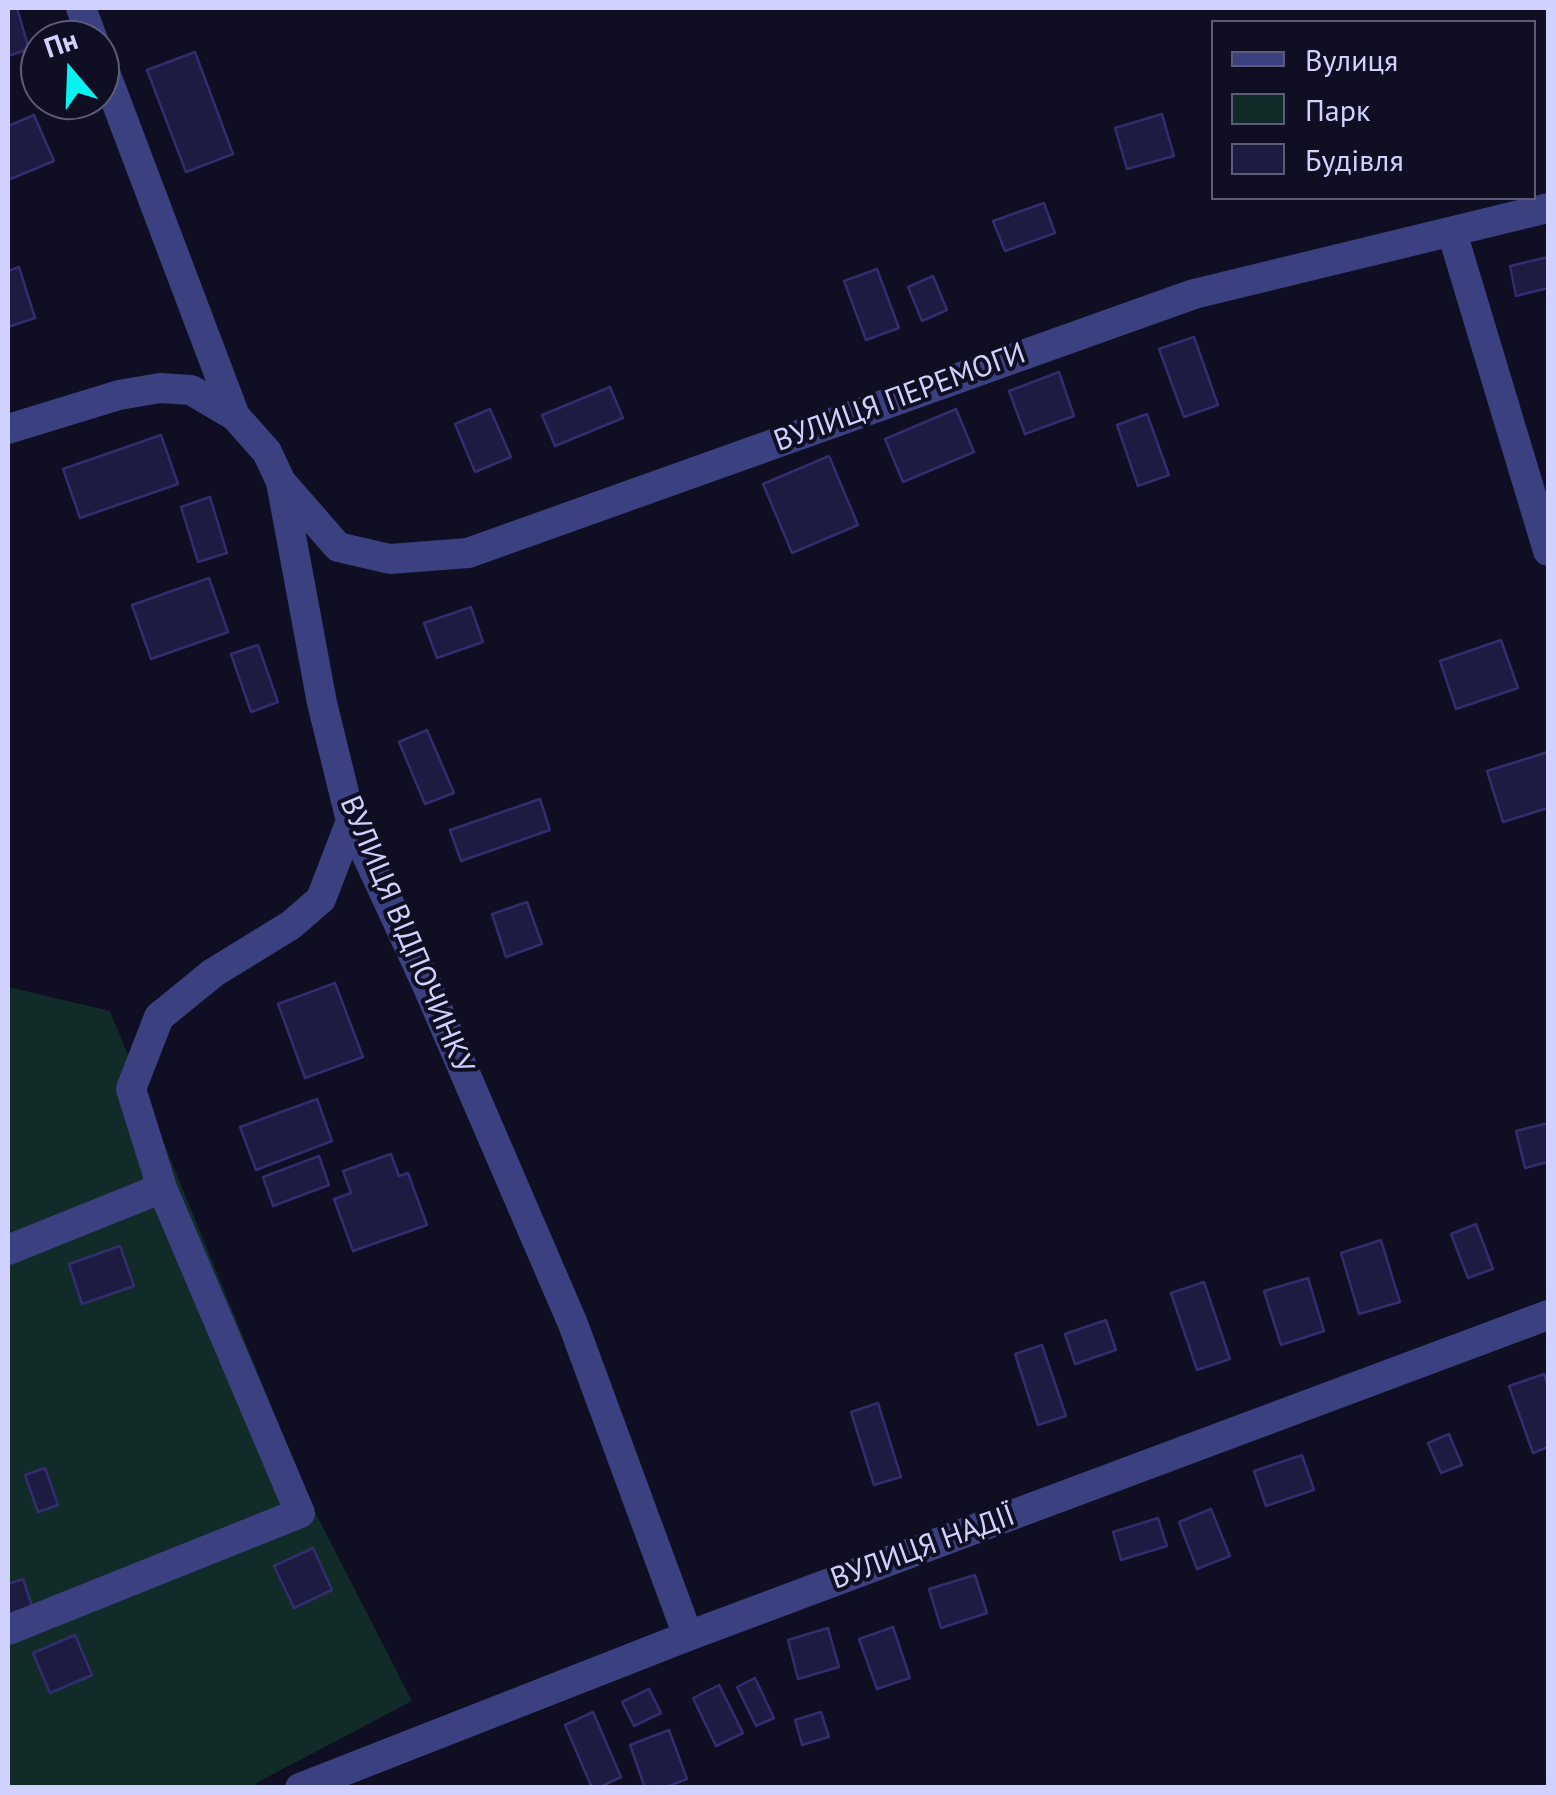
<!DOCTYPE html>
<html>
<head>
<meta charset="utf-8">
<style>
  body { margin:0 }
  #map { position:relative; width:1556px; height:1795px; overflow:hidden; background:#0f0e22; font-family:"PT Sans",sans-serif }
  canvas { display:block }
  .frame { position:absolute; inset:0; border:10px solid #d0d1fe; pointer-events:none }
  .legend { position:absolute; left:1211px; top:20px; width:325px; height:180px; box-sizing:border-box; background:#0f0e22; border:2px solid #5c5c7a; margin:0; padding:12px 18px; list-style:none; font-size:30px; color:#d0d1fe }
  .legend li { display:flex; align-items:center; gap:20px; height:50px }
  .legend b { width:50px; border:2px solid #5c5c7a }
  .north { position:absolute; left:20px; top:20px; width:100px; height:100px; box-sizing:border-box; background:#0f0e22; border:2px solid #5c5c7a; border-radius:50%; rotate:341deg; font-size:28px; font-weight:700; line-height:40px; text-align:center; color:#d0d1fe }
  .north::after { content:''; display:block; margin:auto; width:35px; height:45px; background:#07f3ef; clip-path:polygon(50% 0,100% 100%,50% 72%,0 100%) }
</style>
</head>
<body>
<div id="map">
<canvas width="1556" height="1795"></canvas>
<div class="frame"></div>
<ul class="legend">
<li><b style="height:12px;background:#3a4080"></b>Вулиця</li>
<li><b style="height:28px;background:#112c28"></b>Парк</li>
<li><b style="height:28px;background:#1e1b42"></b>Будівля</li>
</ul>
<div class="north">Пн</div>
</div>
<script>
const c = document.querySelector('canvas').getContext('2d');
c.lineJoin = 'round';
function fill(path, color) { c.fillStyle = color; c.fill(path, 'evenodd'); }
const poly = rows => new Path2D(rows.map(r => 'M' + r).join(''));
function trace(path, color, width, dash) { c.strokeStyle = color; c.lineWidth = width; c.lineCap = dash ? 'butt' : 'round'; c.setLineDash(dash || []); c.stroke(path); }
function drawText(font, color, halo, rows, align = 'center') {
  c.font = font + ' "PT Sans",sans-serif'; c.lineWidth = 8; c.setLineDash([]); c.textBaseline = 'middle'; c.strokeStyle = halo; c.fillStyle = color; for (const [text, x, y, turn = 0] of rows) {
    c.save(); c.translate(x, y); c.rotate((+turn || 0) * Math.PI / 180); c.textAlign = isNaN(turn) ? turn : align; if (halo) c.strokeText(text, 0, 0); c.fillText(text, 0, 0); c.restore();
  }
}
fill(poly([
  [8,987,110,1011,313,1508,412,1701,256,1783,258,1787,8,1788]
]), '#112c28');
const building = poly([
  [17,8,29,49,8,56,8,9,17,8],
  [195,52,233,154,186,172,147,70,195,52],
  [1162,114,1174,156,1127,169,1115,128,1162,114],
  [34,115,54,161,8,180,8,126,34,115],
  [1044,203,1055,233,1005,251,993,221,1044,203],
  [1548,257,1548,288,1516,296,1510,266,1548,257],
  [19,267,35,318,8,327,8,271,19,267],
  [877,269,899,328,866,340,844,281,877,269],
  [933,276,947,310,922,321,908,287,933,276],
  [1194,337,1218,405,1184,417,1159,349,1194,337],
  [1059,372,1074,416,1025,434,1009,391,1059,372],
  [610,387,623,418,555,446,542,415,610,387],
  [490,409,511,457,475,472,455,424,490,409],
  [956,409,974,452,903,482,885,439,956,409],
  [1147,414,1169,475,1138,486,1117,425,1147,414],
  [161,435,178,484,80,518,63,469,161,435],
  [829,456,858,525,792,553,763,484,829,456],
  [210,497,227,553,198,562,181,507,210,497],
  [209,578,228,632,151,659,132,605,209,578],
  [471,607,483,642,437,658,424,623,471,607],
  [1501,640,1518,688,1456,709,1440,661,1501,640],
  [258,645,278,702,251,712,231,654,258,645],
  [427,730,454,793,425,804,399,742,427,730],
  [1548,752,1548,808,1503,822,1487,771,1548,752],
  [540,799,550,830,461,861,450,830,540,799],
  [527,902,542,944,506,957,492,914,527,902],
  [335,983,363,1057,305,1078,278,1004,335,983],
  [317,1099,332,1141,256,1170,240,1127,317,1099],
  [1548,1123,1548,1162,1525,1168,1516,1131,1548,1123],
  [391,1154,399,1176,408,1173,427,1225,353,1251,334,1199,351,1193,343,1171,391,1154],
  [319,1156,329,1185,273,1206,263,1177,319,1156],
  [1476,1224,1493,1269,1468,1278,1451,1234,1476,1224],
  [1381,1240,1400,1302,1359,1314,1341,1253,1381,1240],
  [120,1246,134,1286,82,1304,69,1264,120,1246],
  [1308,1278,1324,1331,1281,1345,1264,1291,1308,1278],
  [1204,1282,1230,1359,1197,1370,1171,1293,1204,1282],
  [1106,1320,1116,1350,1075,1364,1065,1334,1106,1320],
  [1042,1345,1066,1416,1038,1425,1015,1354,1042,1345],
  [1544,1374,1548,1386,1548,1447,1533,1453,1509,1386,1544,1374],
  [878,1403,901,1477,874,1485,851,1412,878,1403],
  [1449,1434,1462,1465,1441,1473,1428,1443,1449,1434],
  [1302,1455,1314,1490,1266,1506,1254,1471,1302,1455],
  [45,1468,58,1505,38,1512,25,1475,45,1468],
  [1211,1509,1230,1556,1197,1569,1179,1522,1211,1509],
  [1158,1518,1167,1546,1121,1560,1113,1532,1158,1518],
  [313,1548,332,1590,294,1608,274,1566,313,1548],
  [975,1575,987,1613,941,1628,929,1589,975,1575],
  [23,1579,32,1606,8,1615,8,1584,23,1579],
  [893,1627,910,1678,877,1689,859,1639,893,1627],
  [828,1628,839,1667,798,1679,788,1640,828,1628],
  [75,1635,92,1675,50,1693,33,1653,75,1635],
  [755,1678,774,1718,756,1726,737,1687,755,1678],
  [719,1685,743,1733,716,1746,693,1698,719,1685],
  [649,1689,661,1713,634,1726,622,1702,649,1689],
  [593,1712,621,1777,598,1788,592,1788,565,1725,593,1712],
  [821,1712,829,1737,802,1745,795,1720,821,1712],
  [669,1730,687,1779,664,1788,645,1788,630,1745,669,1730]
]);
fill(building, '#1e1b42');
trace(building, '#322d6e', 2.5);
trace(poly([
  [81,8,93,40],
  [100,59,235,416,267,452,281,482,322,703,351,821,427,985,573,1324,688,1636],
  [1452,232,1548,551],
  [8,429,119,395,160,388,191,390,235,416],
  [283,484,338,547,390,559,468,553,1194,294,1548,208],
  [8,1250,162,1188],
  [8,1630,300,1513,162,1188,131,1089,159,1017,213,973,291,925,321,899,351,821],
  [300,1788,688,1636,1548,1315]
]), '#3a4080', 30);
drawText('30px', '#d0d1fe', '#0f0e22', [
  ["ВУЛИЦЯ ПЕРЕМОГИ",900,398,-20],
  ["ВУЛИЦЯ ВІДПОЧИНКУ",406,935,67],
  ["ВУЛИЦЯ НАДІЇ",923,1548,-20]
]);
</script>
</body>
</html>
